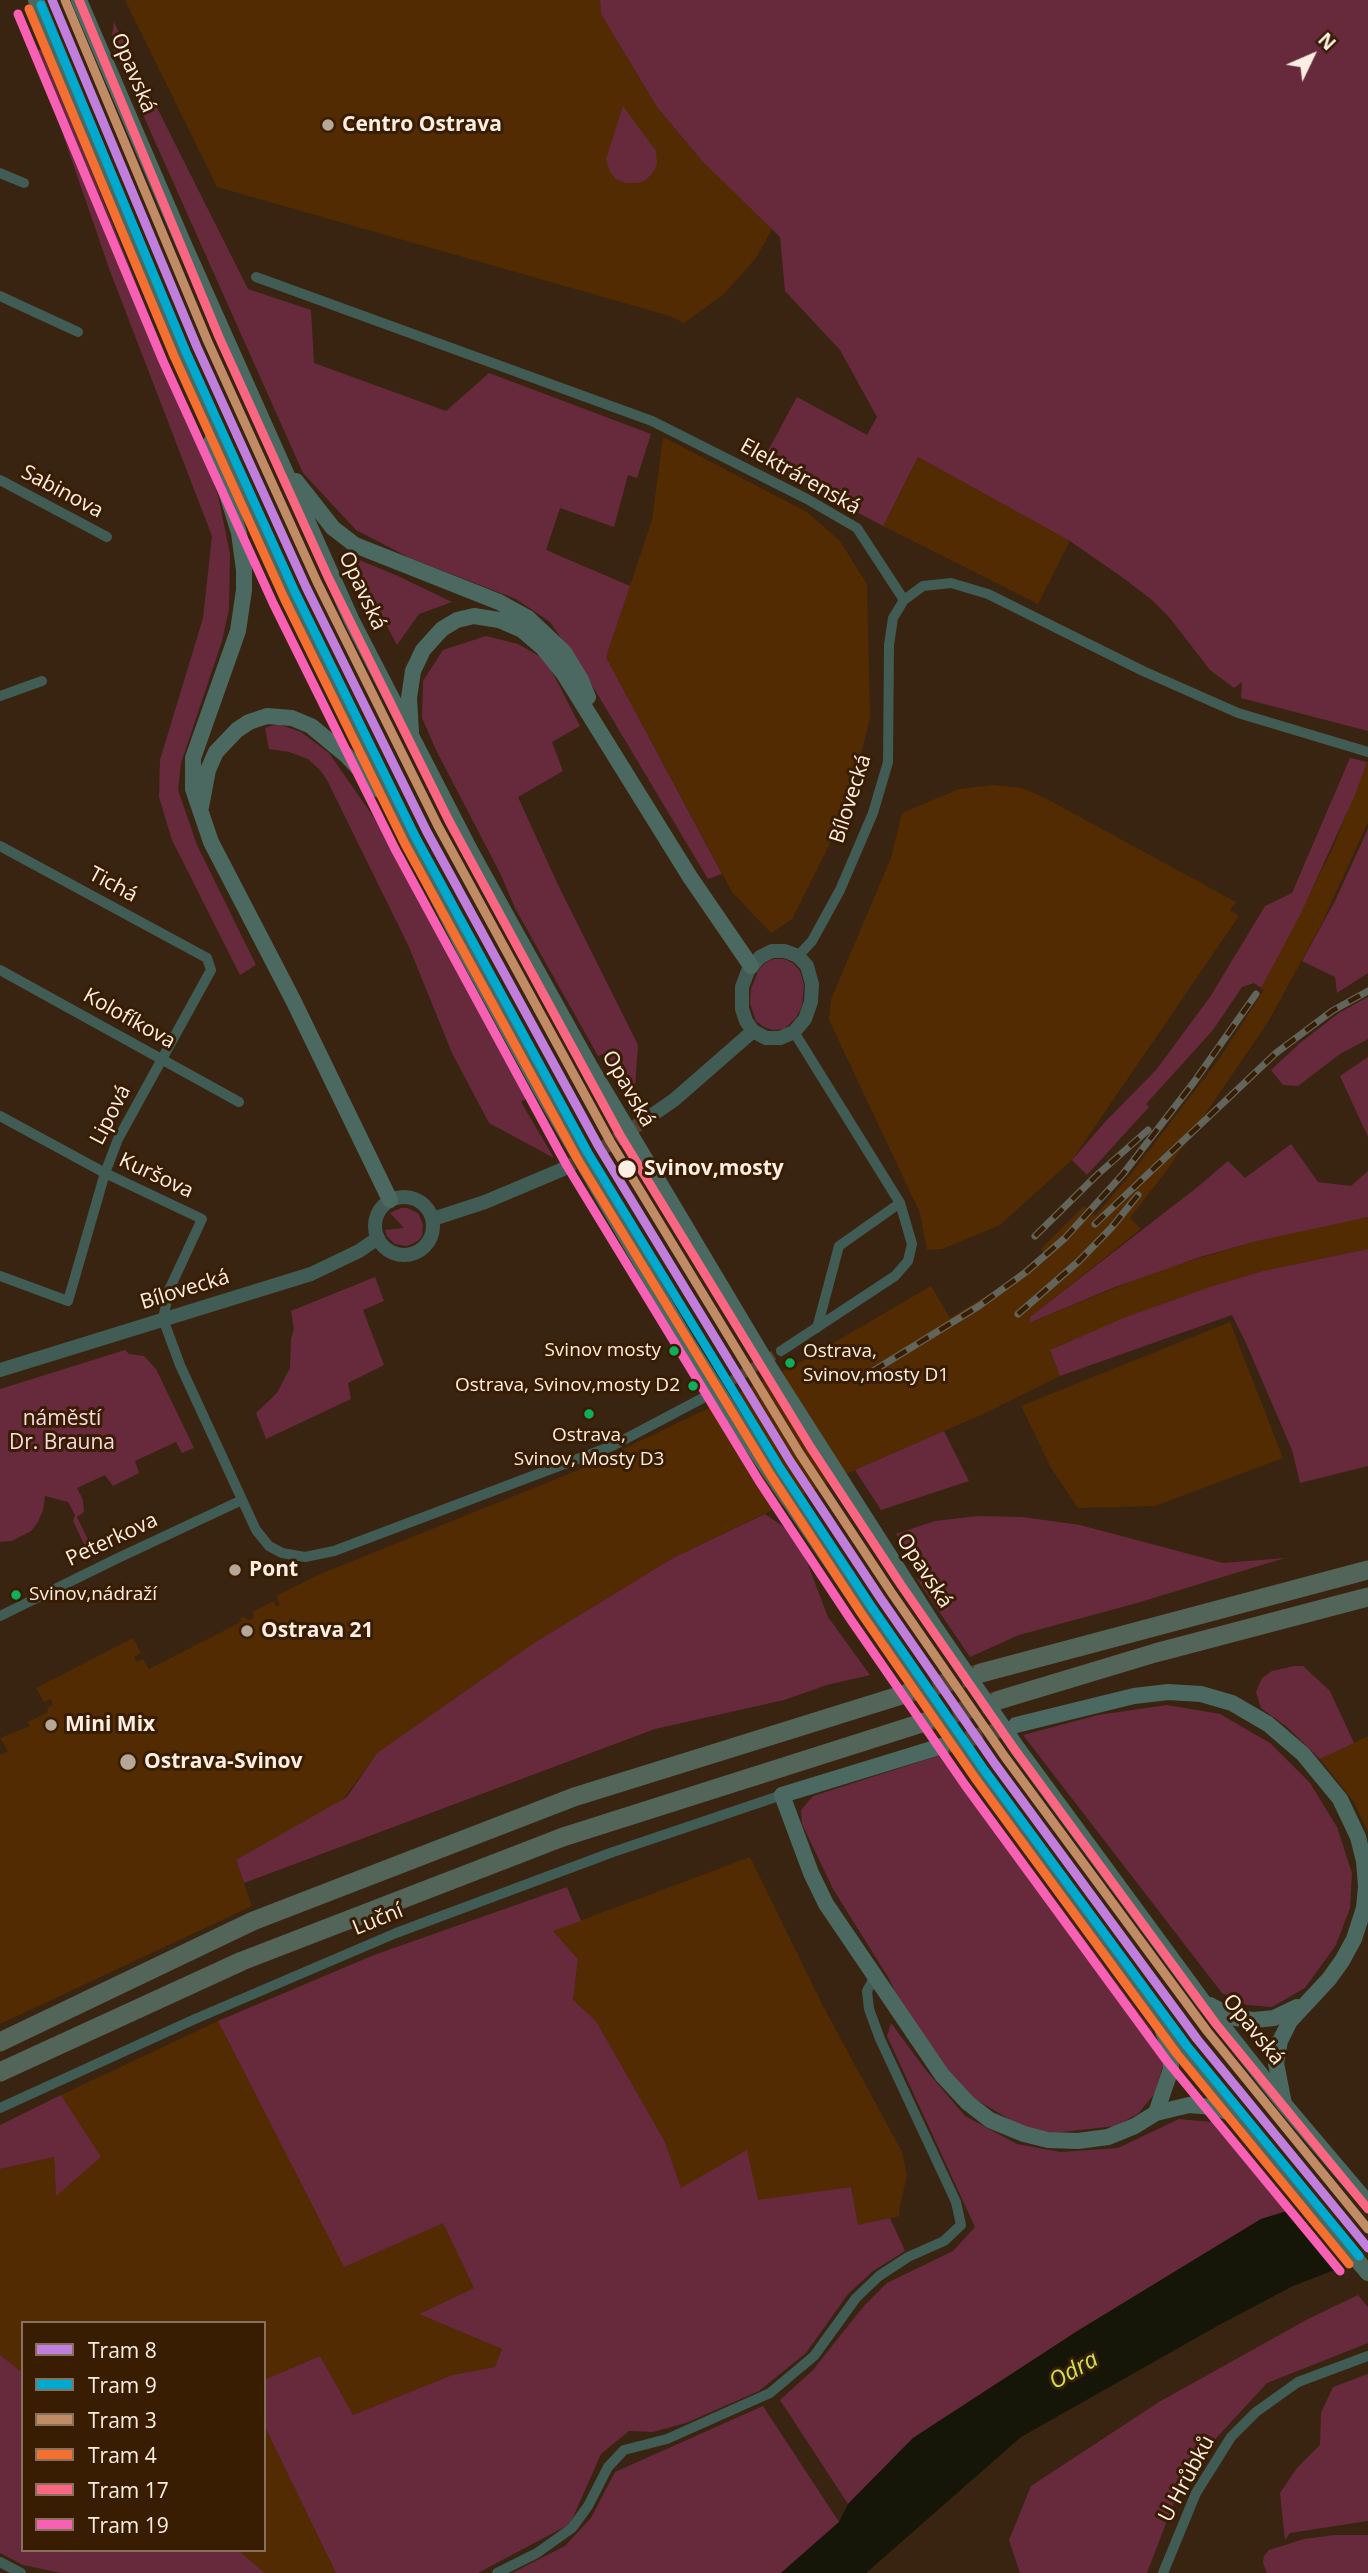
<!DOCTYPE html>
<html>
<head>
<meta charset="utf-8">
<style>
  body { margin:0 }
  #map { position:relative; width:1368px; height:2573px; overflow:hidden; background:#382410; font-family:"Open Sans",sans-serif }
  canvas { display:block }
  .legend { position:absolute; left:21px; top:2321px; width:245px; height:231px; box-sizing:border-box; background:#391d03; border:2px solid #87715d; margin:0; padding:9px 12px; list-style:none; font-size:21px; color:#fceee3 }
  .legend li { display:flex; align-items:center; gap:14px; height:35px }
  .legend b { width:35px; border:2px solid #87715d }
  .north { position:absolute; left:1277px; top:21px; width:70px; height:70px; -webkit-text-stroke:5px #391d03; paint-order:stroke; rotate:46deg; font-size:19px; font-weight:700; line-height:28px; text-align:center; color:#fceee3 }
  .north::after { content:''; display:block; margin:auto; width:24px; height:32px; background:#fceee3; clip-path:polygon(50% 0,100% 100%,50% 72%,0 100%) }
</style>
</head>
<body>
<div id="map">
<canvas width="1368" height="2573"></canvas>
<ul class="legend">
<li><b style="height:9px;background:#c07fdc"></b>Tram 8</li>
<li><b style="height:9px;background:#00a9ce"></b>Tram 9</li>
<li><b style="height:9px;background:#c18c65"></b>Tram 3</li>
<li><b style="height:9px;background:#f46f30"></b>Tram 4</li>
<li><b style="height:9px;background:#fa6682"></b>Tram 17</li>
<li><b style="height:9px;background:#f860b3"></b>Tram 19</li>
</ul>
<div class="north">N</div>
</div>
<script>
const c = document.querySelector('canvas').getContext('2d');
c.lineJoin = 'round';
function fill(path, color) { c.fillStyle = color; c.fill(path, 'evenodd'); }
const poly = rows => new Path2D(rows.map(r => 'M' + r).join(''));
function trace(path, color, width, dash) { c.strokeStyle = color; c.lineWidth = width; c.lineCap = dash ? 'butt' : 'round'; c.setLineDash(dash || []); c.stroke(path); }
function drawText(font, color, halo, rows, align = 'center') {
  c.font = font + ' "Open Sans",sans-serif'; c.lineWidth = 6; c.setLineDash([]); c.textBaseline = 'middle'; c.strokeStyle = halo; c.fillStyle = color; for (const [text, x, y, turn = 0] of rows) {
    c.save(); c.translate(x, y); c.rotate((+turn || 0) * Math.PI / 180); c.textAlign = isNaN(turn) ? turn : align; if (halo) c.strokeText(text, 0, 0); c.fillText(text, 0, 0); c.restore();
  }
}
fill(poly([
  [125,0,600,0,601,14,657,107,702,161,772,229,756,258,724,294,684,323,670,316,217,187],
  [663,437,807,512,840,541,867,584,870,718,848,807,792,919,771,933,732,892,606,657,652,520],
  [918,457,1070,541,1038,604,883,526],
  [1368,760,1368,822,1322,923,1268,1022,1167,1170,1130,1218,1141,1229,1030,1317,1029,1323,1159,1270,1257,1241,1310,1228,1368,1217,1368,1249,1263,1271,1170,1301,1056,1347,1050,1351,1060,1376,981,1415,855,1470,673,1558,534,1643,377,1753,334,1812,236,1861,252,1906,0,2024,0,1755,8,1751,0,1738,30,1726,28,1722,48,1712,47,1708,53,1705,51,1699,44,1702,36,1688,133,1638,141,1653,134,1657,137,1662,143,1659,149,1669,241,1622,240,1619,243,1617,249,1620,254,1618,252,1612,274,1601,276,1606,280,1605,276,1596,318,1575,581,1469,709,1408,801,1362,931,1286,950,1318,1002,1286,1043,1253,1041,1249,1084,1206,1095,1216,1130,1175,1219,1059,1264,990,1261,988,1331,852],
  [993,785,1022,788,1045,798,1236,902,1230,910,1239,916,1072,1160,1000,1225,942,1249,927,1250,920,1213,829,1020,831,999,891,858,902,813,959,789],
  [1230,1322,1283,1458,1155,1506,1078,1508,1051,1468,1021,1406],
  [1368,1736,1368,1832,1354,1802,1320,1759],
  [750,1857,823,2006,902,2152,907,2175,899,2211,900,2216,858,2226,851,2187,758,2201,681,2189,665,2142,596,2021,573,2000,578,1959,553,1931],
  [218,2021,344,2266,443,2222,474,2288,419,2314,502,2349,495,2367,452,2375,353,2415,320,2356,264,2380,264,2323,23,2323,23,2373,0,2355,0,2169,54,2157,56,2195,100,2157,61,2095],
  [264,2425,336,2573,265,2573,238,2550,264,2550]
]), '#522b02');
fill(poly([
  [600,0,1368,0,1368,731,1241,698,1242,682,1234,688,1210,670,1169,617,1152,600,1126,580,1070,541,918,457,883,526,762,462,797,397,867,435,877,417,840,350,785,291,780,237,702,161,657,107,601,14],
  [114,22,248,289,311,310,314,363,446,411,489,373,651,434,637,478,628,475,614,527,560,508,546,550,630,586,606,657,722,874,708,879,586,675,550,622,516,599,410,558,356,530,303,473,111,43],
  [43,49,173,376,218,495,230,554,229,609,222,641,181,763,178,790,197,845,256,965,240,975,172,840,159,797,160,760,203,618,212,536,110,271,34,51],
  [623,106,656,151,657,163,654,171,646,180,638,183,625,183,616,179,610,172,606,159],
  [350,556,398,576,452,602,419,614,397,645],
  [486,636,518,644,546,660,580,726,552,742,563,771,518,797,559,887,638,1045,634,1102,606,1053,598,1056,515,908,501,875,437,752,422,718,423,681,443,650],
  [278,724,301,732,329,753,386,835,527,1098,521,1102,554,1158,489,1123,452,1053,409,947,327,780,320,770,308,759,289,752,269,749,265,728],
  [1350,758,1367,762,1355,795,1301,913,1261,988,1254,983,1242,987,1213,1030,1146,1104,1149,1107,1087,1175,1072,1160,1106,1121,1156,1070,1210,997,1265,906,1292,893],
  [1368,829,1368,973,1337,993,1335,977,1302,961,1335,901],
  [774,959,784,959,793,963,800,971,804,985,802,1006,796,1018,784,1029,773,1030,764,1027,756,1021,750,1003,751,989,758,971,765,963],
  [1368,997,1368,1039,1340,1054,1298,1086,1283,1085,1271,1070,1300,1043,1339,1013],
  [1368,1057,1368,1137,1340,1076],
  [1291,1144,1318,1182,1351,1186,1368,1171,1368,1217,1257,1241,1200,1257,1115,1287,1029,1323,1030,1317,1200,1185,1228,1161,1245,1178],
  [401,1208,407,1208,418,1213,423,1224,422,1236,418,1241,407,1246,395,1244,387,1236,385,1230,404,1228,390,1213],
  [1368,1249,1368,1466,1300,1483,1292,1450,1246,1343,1232,1315,1060,1376,1050,1350,1126,1317,1210,1287,1263,1271],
  [375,1277,384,1301,363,1310,384,1365,348,1383,351,1399,266,1439,256,1413,277,1393,290,1368,291,1339,294,1329,291,1311],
  [125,1350,129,1354,144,1356,156,1369,194,1448,182,1453,176,1442,135,1461,139,1473,113,1486,105,1475,77,1488,83,1500,84,1512,77,1517,90,1544,85,1546,73,1521,75,1515,68,1502,45,1496,43,1510,38,1522,31,1531,12,1541,0,1542,0,1389],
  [944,1431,969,1481,881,1510,855,1470],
  [765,1514,785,1528,805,1557,828,1617,870,1675,827,1685,784,1700,655,1729,244,1883,236,1860,347,1797,377,1753,534,1643,673,1558],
  [978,1516,1022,1517,1080,1525,1223,1563,1285,1558,1137,1603,1019,1635,970,1657,917,1579,922,1575,896,1534,935,1521],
  [1294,1666,1303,1666,1330,1691,1354,1743,1320,1759,1287,1727,1261,1708,1256,1692,1262,1678,1272,1671],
  [1167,1705,1220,1714,1270,1743,1310,1783,1337,1827,1352,1873,1350,1908,1336,1945,1305,1988,1272,2007,1247,2005,1222,1993,1023,1735,1098,1715],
  [947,1753,1152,2031,1163,2065,1155,2093,1138,2114,1115,2126,1054,2133,1021,2126,970,2096,939,2061,900,2002,888,1977,833,1889,802,1824,801,1810,813,1796],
  [567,1887,581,1921,553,1931,578,1959,573,2000,596,2021,665,2142,681,2188,747,2150,758,2200,851,2187,858,2225,890,2218,905,2251,873,2271,848,2294,806,2353,759,2391,686,2423,653,2432,629,2431,601,2454,570,2524,478,2573,336,2573,264,2425,264,2380,320,2356,353,2415,452,2375,495,2367,502,2349,419,2314,474,2288,443,2223,344,2267,218,2021,374,1955],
  [891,2023,925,2069,965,2116,1017,2144,1061,2152,1118,2148,1179,2119,1212,2122,1287,2211,1261,2219,1079,2330,913,2438,848,2504,780,2400,813,2370,863,2307,887,2283,953,2251,975,2227,887,2036],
  [61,2095,101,2157,56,2196,54,2157,0,2169,0,2125],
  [1358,2295,1368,2307,1368,2343,1267,2383,1186,2471,1147,2573,1020,2573,1009,2540,1031,2486,1159,2402,1308,2319],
  [0,2355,23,2373,23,2550,238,2550,265,2573,61,2573,23,2565,0,2553],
  [1368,2374,1368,2521,1290,2533,1285,2540,1280,2493,1297,2468,1320,2445,1321,2413,1333,2387],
  [763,2406,839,2522,781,2573,512,2573,565,2546,591,2518,615,2472],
  [1335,2535,1368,2535,1368,2573,1267,2573,1263,2563,1264,2556,1269,2550,1304,2539]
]), '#672a3d');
fill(poly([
  [1287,2211,1368,2257,1293,2286,1219,2325,1021,2437,866,2573,781,2573,839,2522,848,2504,913,2438,1079,2330,1261,2219]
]), '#151607');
fill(poly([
  [1368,2180,1368,2261,1339,2272,1285,2209]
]), '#382410');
trace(poly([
  [701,1399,781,1351]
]), '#554230', 10, [10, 5]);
trace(poly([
  [561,1170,610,1144,645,1120]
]), '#554230', 14, [14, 7]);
trace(poly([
  [944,1746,1016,1725]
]), '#554230', 16, [16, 8]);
trace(poly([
  [905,1694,981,1673],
  [925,1722,999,1700]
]), '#554230', 19, [19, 10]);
trace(poly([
  [0,173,24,183],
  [256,277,652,421,807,499,857,528,904,600],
  [0,296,78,332],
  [0,480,107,537],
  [0,696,42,681],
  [0,846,207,958,211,970,118,1139,105,1173,68,1301,0,1276],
  [798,956,812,941,840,890,873,813,888,762,889,645,893,618,904,600,923,586,951,583,988,594,1143,671,1238,713,1368,752],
  [0,970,239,1102],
  [0,1116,105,1173,202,1219,169,1290,163,1319,180,1365,256,1530,269,1546,282,1553,305,1557,334,1551,612,1446,701,1399],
  [817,1328,839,1246,900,1203],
  [781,1351,895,1276,908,1261,912,1244,900,1203,794,1032],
  [0,1616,116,1559,242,1500],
  [0,2108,195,2019,396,1933,613,1852,782,1795],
  [0,2562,21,2573],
  [497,2573,537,2553,572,2528,588,2506,608,2467,624,2450,667,2439,770,2393,814,2356,856,2298,879,2276,908,2257,944,2241,961,2225,956,2202,880,2039,869,2009,867,1991,874,1978],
  [1163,2573,1196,2493,1231,2437,1256,2412,1298,2382,1368,2356]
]), '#415c55', 10);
trace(poly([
  [772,951,785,951,798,956,807,966,812,984,811,1002,805,1019,794,1032,780,1038,766,1038,753,1031,746,1021,742,1009,742,987,748,971,760,957,772,951],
  [645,1120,674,1100,753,1031],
  '375 1226a29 29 0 1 1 58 0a29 29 0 1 1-58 0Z',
  [433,1219,485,1202,561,1170],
  [0,1370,311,1274,359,1251,378,1238]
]), '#415c55', 14);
trace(poly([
  [36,0,195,386,273,558,388,799,465,951,541,1090],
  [79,0,185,247,352,621,471,852,588,1063],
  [211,442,239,533,244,570,244,590,238,631,193,758,193,789,211,842,293,1000,390,1200],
  [296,481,333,528,355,545,499,602,528,618,564,652,581,680,588,697],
  [411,732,409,698,413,671,423,650,442,629,457,620,474,616,499,620,522,630,543,648,564,674,690,877,751,966],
  [201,807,208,770,216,752,237,730,249,722,267,716,292,718,311,726,346,755,379,790],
  [768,1365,936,1629],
  [863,1609,895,1656],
  [1016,1725,1134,1696,1168,1692,1201,1694,1232,1703,1268,1724,1303,1754,1340,1799,1358,1837,1364,1861,1366,1886,1364,1908,1354,1939,1342,1961,1329,1979,1290,2021,1280,2041,1276,2063,1284,2104],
  [942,1746,782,1795,811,1873,826,1904,942,2075,968,2103,990,2120,1024,2134,1048,2140,1078,2141,1108,2137,1135,2126,1156,2113,1189,2105,1213,2107,1236,2115],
  [1018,1749,1202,2000,1284,2104,1368,2203],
  [979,1774,1153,2010,1236,2115,1368,2273],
  [1210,2005,1235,2018,1254,2020,1274,2018,1297,2007],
  [1156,2113,1171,2069,1170,2050,1163,2031]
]), '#4b6961', 16);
trace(poly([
  [981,1673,1368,1570],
  [999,1700,1155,1653,1368,1597],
  [0,2042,253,1921,574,1797,905,1694],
  [0,2072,242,1961,563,1837,925,1722]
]), '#536458', 19);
const rail = poly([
  [1095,1224,1276,1053,1332,1011,1368,991],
  [1035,1236,1097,1175,1148,1130],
  [1018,1314,1079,1261,1112,1227,1138,1195],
  [873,1371,979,1306,1026,1272,1065,1238,1123,1174,1194,1082,1256,994]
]);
trace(rail, '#62655b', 7);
trace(rail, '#391d03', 4.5, [13]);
trace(poly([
  [588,1063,768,1365],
  [541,1090,687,1342,751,1444,863,1609],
  [936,1629,1018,1749],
  [895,1656,979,1774]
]), '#4b6961', 16);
trace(poly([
  [52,0,197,347,306,587,427,832,599,1147,790,1461,881,1599,995,1764,1197,2039,1368,2248]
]), '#c07fdc', 9);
trace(poly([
  [41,5,186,352,295,592,416,838,588,1153,780,1468,871,1606,985,1771,1187,2046,1359,2256]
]), '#00a9ce', 9);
trace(poly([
  [65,0,208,342,317,582,438,826,610,1141,800,1454,891,1592,1005,1757,1207,2031,1368,2229]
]), '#c18c65', 9);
trace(poly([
  [29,9,174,356,284,598,405,844,578,1160,770,1474,861,1613,975,1778,1177,2054,1349,2264]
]), '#f46f30', 9);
trace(poly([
  [79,0,219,337,328,577,449,821,620,1135,811,1448,901,1585,1015,1750,1216,2024,1368,2209]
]), '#fa6682', 9);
trace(poly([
  [18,14,163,361,273,603,395,849,567,1166,759,1481,851,1620,965,1785,1167,2061,1340,2271]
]), '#f860b3', 9);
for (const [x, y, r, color] of [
  [328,125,7,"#b7a799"],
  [627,1169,10,"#fceee3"],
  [674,1351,6,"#0daf5c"],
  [790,1363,6,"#0daf5c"],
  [693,1386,6,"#0daf5c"],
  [589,1414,6,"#0daf5c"],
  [235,1570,7,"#b7a799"],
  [16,1595,6,"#0daf5c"],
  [247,1631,7,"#b7a799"],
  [51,1725,7,"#b7a799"],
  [128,1762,9,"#b7a799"]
]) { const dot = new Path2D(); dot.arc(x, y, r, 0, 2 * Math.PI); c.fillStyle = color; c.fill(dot); trace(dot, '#391d03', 2.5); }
drawText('19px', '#fceee3', '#391d03', [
  ["Svinov mosty",661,1351],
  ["Ostrava,",803,1352,"left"],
  ["Svinov,mosty D1",803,1376,"left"],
  ["Ostrava, Svinov,mosty D2",680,1386],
  ["Ostrava,",589,1436,"center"],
  ["Svinov, Mosty D3",589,1460,"center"],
  ["Svinov,nádraží",29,1595,"left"]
], 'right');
drawText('21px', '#fceee3', '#391d03', [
  ["Opavská",133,73,67],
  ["Elektrárenská",800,477,29],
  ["Sabinova",62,492,28],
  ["Opavská",362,591,65],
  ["Bílovecká",851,799,-72],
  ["Tichá",113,885,28],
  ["Kolofíkova",129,1019,29],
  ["Opavská",628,1089,60],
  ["Lipová",111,1115,-63],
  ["Kuršova",156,1176,25],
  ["Bílovecká",185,1290,-17],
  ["Peterkova",112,1540,-25],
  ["Opavská",924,1571,57],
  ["Luční",378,1920,-22],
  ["Opavská",1253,2030,51],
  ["U Hrůbků",1187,2479,-62]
]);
drawText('bold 21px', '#fceee3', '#391d03', [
  ["Centro Ostrava",342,125],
  ["Pont",249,1570],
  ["Ostrava 21",261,1631],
  ["Mini Mix",65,1725],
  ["Ostrava-Svinov",144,1762]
], 'left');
drawText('bold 21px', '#fceee3', '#391d03', [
  ["Svinov,mosty",644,1169]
], 'left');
drawText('21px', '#f7d8e1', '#391d03', [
  ["náměstí",62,1419],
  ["Dr. Brauna",62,1443]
]);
drawText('italic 23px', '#c9e752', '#391d03', [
  ["Odra",1074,2371,-30]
]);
</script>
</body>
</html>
